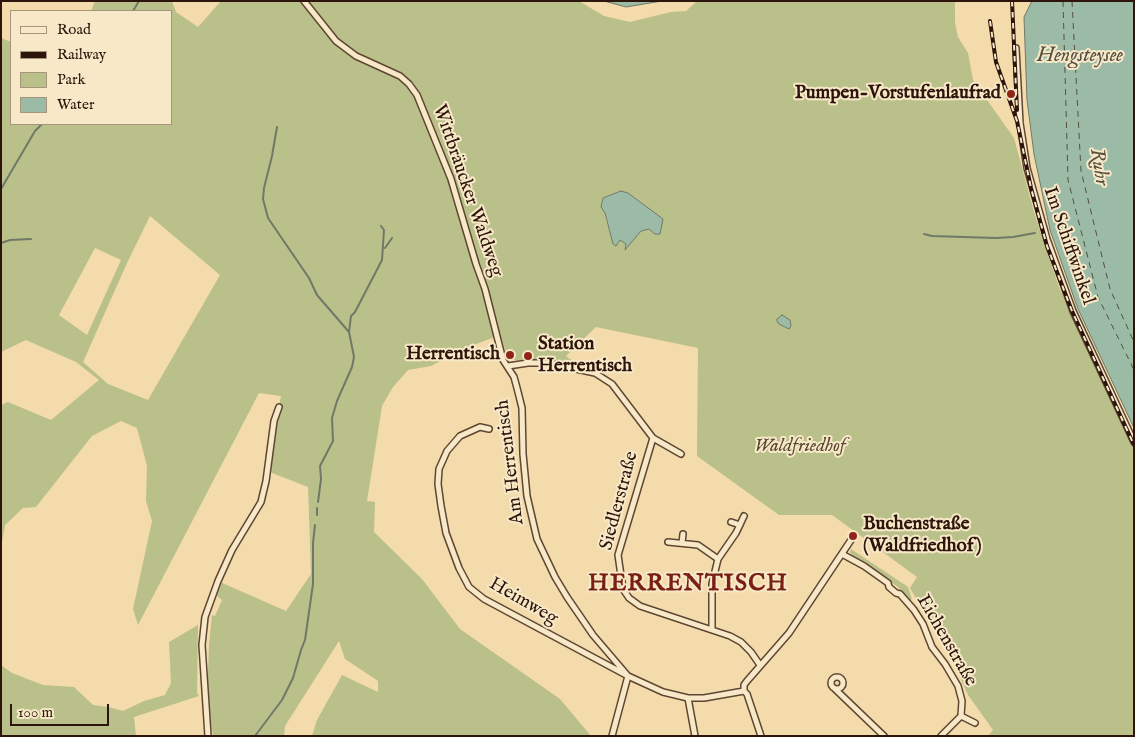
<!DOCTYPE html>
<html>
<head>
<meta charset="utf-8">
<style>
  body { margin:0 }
  #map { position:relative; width:1135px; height:737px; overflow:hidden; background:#f3dbab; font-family:"IM FELL English",serif }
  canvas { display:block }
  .frame { position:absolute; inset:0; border:2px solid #2e150b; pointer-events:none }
  .legend { position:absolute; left:10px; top:10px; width:162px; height:115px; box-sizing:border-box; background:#f7e8c8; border:1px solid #a7947c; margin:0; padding:6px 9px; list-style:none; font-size:15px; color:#2e150b }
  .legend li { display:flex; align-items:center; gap:10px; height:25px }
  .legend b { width:25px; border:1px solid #a7947c }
  .scale { position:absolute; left:10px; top:704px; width:99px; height:22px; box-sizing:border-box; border:2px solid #2e150b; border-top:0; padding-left:6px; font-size:15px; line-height:18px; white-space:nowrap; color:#2e150b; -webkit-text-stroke:4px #f7e8c8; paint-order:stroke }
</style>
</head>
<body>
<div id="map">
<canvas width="1135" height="737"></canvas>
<div class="frame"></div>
<ul class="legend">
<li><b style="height:6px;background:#f7e8c8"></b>Road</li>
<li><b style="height:6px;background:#2e150b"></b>Railway</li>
<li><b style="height:14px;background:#bac089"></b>Park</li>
<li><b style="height:14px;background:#9cbba6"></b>Water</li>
</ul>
<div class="scale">100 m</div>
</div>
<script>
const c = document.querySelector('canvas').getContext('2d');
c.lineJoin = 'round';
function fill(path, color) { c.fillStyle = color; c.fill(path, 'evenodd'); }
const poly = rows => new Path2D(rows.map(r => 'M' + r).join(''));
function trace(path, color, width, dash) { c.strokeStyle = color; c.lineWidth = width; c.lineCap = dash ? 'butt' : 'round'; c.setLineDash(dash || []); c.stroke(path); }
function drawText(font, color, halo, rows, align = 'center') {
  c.font = font + ' "IM FELL English",serif'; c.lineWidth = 4; c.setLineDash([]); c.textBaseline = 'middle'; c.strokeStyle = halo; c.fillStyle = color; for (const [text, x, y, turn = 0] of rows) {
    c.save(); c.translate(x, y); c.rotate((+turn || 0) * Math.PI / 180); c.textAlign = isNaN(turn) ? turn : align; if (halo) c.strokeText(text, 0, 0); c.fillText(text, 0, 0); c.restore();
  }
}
fill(poly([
  [95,1,172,1,176,12,198,27,221,1,579,1,604,16,630,22,671,12,686,11,697,1,955,1,955,23,958,37,968,53,973,80,1014,138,1034,212,1059,287,1124,430,1134,446,1134,736,988,736,993,730,968,695,951,658,910,588,917,577,832,515,779,515,697,456,698,348,596,327,566,356,580,366,545,359,514,360,508,358,500,335,466,348,431,366,408,370,393,387,382,406,367,501,375,502,374,532,422,579,460,629,560,699,591,736,312,736,317,720,342,675,378,692,378,681,345,659,339,641,285,726,284,736,213,736,207,698,209,645,212,615,215,616,222,600,217,596,220,582,286,611,311,574,308,487,267,471,281,396,259,393,138,625,133,609,152,521,146,501,147,466,137,428,121,421,92,436,36,507,23,508,5,525,1,548,1,405,8,402,51,420,99,380,76,362,26,340,1,352,1,38,11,42,11,124,171,124,171,11,91,11],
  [621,191,628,193,642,203,655,234,649,229,641,231,626,249,626,244,620,240,615,246,613,243,606,219,603,198],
  [150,216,220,275,148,400,108,384,83,362,127,263],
  [95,248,121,260,87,335,59,315],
  [851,549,908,587,912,599,910,600,898,587,852,556,850,552],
  [198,625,197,693,199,696,134,717,136,736,1,736,1,665,12,673,43,685,74,687,93,705,108,707,123,711,144,701,165,695,171,683,169,642]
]), '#bac089');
const water = poly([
  [604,1,662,1,626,7,604,1],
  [1032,1,1134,1,1134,428,1078,309,1050,230,1034,154,1027,100,1024,17,1032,1],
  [621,191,628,193,663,219,660,234,655,234,649,229,641,231,625,250,626,244,620,240,616,246,613,244,605,213,601,207,603,198,621,191],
  [782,315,790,320,791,326,789,329,779,324,777,321,777,319,782,315]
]);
fill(water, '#9cbba6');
trace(water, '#707968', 1);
trace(poly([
  [133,11,139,1],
  [277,127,272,156,264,188,263,199,268,218,309,278,317,295,349,332],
  [1,189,35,131,42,124],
  [924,234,932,236,996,238,1013,237,1035,233],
  [1,243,10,240,31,239],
  [385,248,392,238],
  [318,502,321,479,320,466,333,441,332,418,337,401,352,367,354,357,349,332,351,316,355,312,382,260,384,230,381,226],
  [317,508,317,515],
  [255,736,282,700,293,678,301,650,305,640,313,584,313,543,315,525]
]), '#707968', 2);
trace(poly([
  [1063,1,1068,180,1098,297,1134,370],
  [1072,1,1081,171,1110,289,1134,342]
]), '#544f41', 1, [6, 5]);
const minor = poly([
  [304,1,336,41,356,56,400,76,409,84,417,95,451,179,476,264,485,289,503,360,514,377,517,388,522,408,523,454,527,496,537,539,555,577,567,597,593,635,628,676,663,692,688,698,704,698,744,691],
  [1016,48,1020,123,1027,168,1047,239,1073,311,1134,442],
  [508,366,528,363,548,363,595,373,612,384,653,438,681,454],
  [489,429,480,427,460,436,447,451,439,469,438,484,441,506,446,533,459,568,469,587,484,599,628,676,612,736],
  [653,438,618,555,623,589,629,598,640,606,730,636,741,642,751,652,760,665],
  [731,522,740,525],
  [668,542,698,545,718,559],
  [682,543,683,534],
  [842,554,864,566,888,583,889,587,896,593,900,594,914,610,923,624,932,647,945,664,958,686,962,701,961,716,975,723],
  [712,629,712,584,718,559,736,533,744,516],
  '831 683a6 6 0 1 1 12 0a6 6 0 1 1-12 0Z',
  [834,688,884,736],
  [744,691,744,685,747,681,789,633,851,540],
  [744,691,747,694,761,736],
  [688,698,695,736],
  [208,736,202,645,205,617,218,581,232,550,261,502,266,481,274,421,279,407],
  [941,736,961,716]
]);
trace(minor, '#5f4633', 8);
trace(minor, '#f7e8c8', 5);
const rail = poly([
  [1012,1,1017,110],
  [990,21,996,62,1017,121,1031,188,1047,246,1072,311,1134,445]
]);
trace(rail, '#2e150b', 4);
trace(rail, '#f7e8c8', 2, [5.5]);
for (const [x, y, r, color] of [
  [1011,94,5,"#8f2418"],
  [510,355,5,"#8f2418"],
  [528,356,5,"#8f2418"],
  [853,536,5,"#8f2418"]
]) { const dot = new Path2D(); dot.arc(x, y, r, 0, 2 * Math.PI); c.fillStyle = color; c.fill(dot); trace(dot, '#f7e8c8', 2); }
drawText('bold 19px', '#2e150b', '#f7e8c8', [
  ["Pumpen-Vorstufenlaufrad",1001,94],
  ["Station",538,345,"left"],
  ["Herrentisch",538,367,"left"],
  ["Herrentisch",500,355],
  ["Buchenstraße",863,525,"left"],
  ["(Waldfriedhof)",863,547,"left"]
], 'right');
drawText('19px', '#2e150b', '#f7e8c8', [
  ["Wittbräucker Waldweg",467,191,71],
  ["Im Schiffwinkel",1068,246,71],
  ["Am Herrentisch",511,462,-97],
  ["Siedlerstraße",620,501,-75],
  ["Heimweg",523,602,30],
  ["Eichenstraße",946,641,60]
]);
drawText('italic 19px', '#584831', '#f7e8c8', [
  ["Waldfriedhof",800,447]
]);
drawText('italic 20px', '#544f41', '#f7e8c8', [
  ["Hengsteysee",1080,57],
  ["Ruhr",1098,167,81]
]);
c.letterSpacing = '1px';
drawText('bold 24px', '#7a1f14', '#f7e8c8', [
  ["HERRENTISCH",688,585]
]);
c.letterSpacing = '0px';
</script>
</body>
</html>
